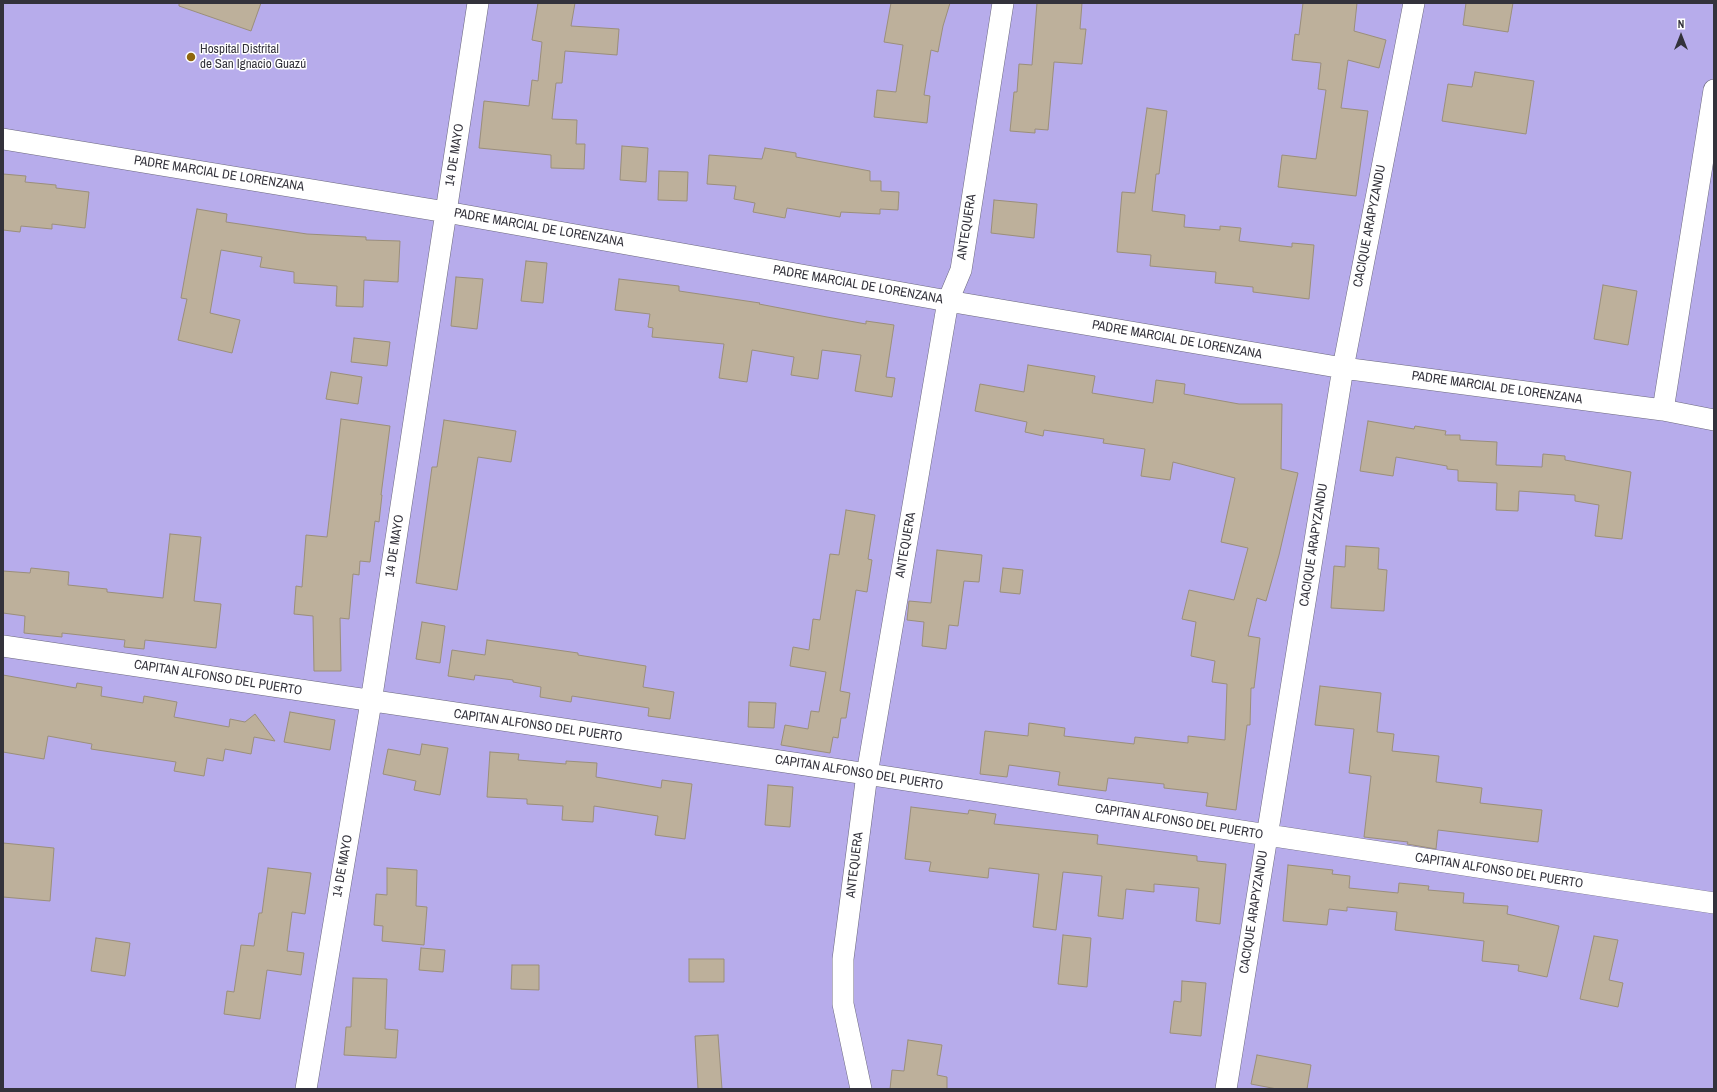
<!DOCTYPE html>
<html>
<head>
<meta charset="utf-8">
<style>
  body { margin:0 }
  #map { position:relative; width:1717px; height:1092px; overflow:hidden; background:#ebe9fc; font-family:"Archivo Narrow",sans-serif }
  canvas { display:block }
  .frame { position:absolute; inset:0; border:4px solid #33323b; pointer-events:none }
  .north { position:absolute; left:1661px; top:16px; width:40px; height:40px; -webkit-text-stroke:3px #fff; paint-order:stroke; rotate:0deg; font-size:11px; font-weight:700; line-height:16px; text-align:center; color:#33323b }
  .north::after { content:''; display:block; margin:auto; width:14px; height:18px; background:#33323b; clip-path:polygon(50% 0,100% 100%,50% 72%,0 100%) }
</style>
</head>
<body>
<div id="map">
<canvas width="1717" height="1092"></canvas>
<div class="frame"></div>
<div class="north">N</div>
</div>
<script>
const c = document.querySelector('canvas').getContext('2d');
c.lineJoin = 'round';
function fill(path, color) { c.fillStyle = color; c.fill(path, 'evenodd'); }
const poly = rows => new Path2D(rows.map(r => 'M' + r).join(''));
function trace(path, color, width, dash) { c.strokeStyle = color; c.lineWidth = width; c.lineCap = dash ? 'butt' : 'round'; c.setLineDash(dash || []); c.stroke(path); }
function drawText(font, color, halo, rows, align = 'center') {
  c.font = font + ' "Archivo Narrow",sans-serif'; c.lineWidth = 3; c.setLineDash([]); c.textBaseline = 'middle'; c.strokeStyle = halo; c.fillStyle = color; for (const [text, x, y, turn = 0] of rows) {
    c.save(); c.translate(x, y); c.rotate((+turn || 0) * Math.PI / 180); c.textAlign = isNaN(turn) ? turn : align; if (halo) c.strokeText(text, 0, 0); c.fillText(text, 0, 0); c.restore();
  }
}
const water = poly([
  [3,3,1714,3,1714,1089,3,1089,3,3]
]);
fill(water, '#b7aceb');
trace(water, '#8f87b6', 1);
const building = poly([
  [179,3,261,3,251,31,179,6,179,3],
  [538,3,575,3,571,26,619,29,617,55,565,51,562,83,556,83,552,119,577,120,576,144,585,144,584,169,551,168,551,155,479,148,484,101,529,106,532,80,538,81,542,42,532,40,538,3],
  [891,3,950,3,943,26,938,52,931,50,924,95,930,96,927,123,874,117,877,90,896,92,903,45,884,42,891,3],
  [1037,3,1082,3,1080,29,1086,29,1082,64,1054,62,1048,130,1035,129,1035,133,1010,131,1014,92,1017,92,1019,64,1032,65,1037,3],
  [1303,3,1357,3,1354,31,1386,40,1379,68,1348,60,1341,108,1368,111,1356,196,1278,187,1282,155,1316,159,1326,90,1318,89,1321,63,1292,60,1295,34,1299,35,1303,3],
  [1466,3,1513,3,1508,32,1463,25,1466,3],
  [1475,72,1534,81,1526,134,1442,121,1448,84,1472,87,1475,72],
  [1147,108,1167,111,1159,174,1156,174,1152,211,1185,215,1184,227,1220,230,1220,226,1241,228,1239,241,1292,247,1292,243,1314,245,1309,299,1253,292,1253,287,1215,283,1216,272,1150,266,1151,255,1117,252,1122,192,1135,193,1147,108],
  [622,146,648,148,646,182,620,180,622,146],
  [765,148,796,153,796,157,870,171,870,181,881,181,881,191,899,192,898,210,880,209,880,214,841,212,840,217,787,208,785,218,753,212,755,203,734,199,736,186,707,184,709,155,762,159,765,148],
  [659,171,688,172,687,201,658,200,659,171],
  [3,174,26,176,25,182,56,185,56,188,89,192,85,228,52,224,52,229,21,226,20,232,3,230,3,174],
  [994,200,1037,204,1034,238,991,233,994,200],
  [197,209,227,214,226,222,307,234,366,237,366,240,400,241,398,282,364,280,363,307,336,306,337,286,294,283,294,272,260,267,262,257,221,250,210,313,240,320,232,353,178,340,187,299,181,298,197,209],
  [526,261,547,263,543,303,521,301,526,261],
  [456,277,483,279,477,329,451,326,456,277],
  [619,279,679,286,679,291,760,303,759,304,827,317,866,324,866,321,894,325,886,377,895,378,892,397,855,391,861,355,822,350,818,379,791,375,794,357,752,350,747,382,719,378,724,344,652,337,653,328,648,327,650,314,615,310,619,279],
  [1603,285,1637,291,1628,345,1594,339,1603,285],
  [354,338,390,342,387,366,351,362,354,338],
  [1028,365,1095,376,1092,393,1153,403,1156,380,1185,384,1184,394,1239,404,1282,404,1281,469,1298,473,1279,555,1266,601,1257,598,1248,636,1260,638,1254,688,1251,688,1250,725,1247,725,1236,810,1206,806,1208,793,1164,788,1164,784,1108,778,1106,791,1058,785,1060,772,1009,765,1007,777,980,774,985,731,1028,736,1029,723,1065,728,1064,736,1134,744,1135,737,1188,743,1188,736,1225,740,1227,684,1212,682,1215,661,1191,656,1196,622,1182,619,1189,590,1234,600,1248,548,1221,542,1235,478,1173,462,1170,480,1141,476,1145,449,1103,443,1104,439,1044,430,1043,436,1025,432,1027,422,975,411,980,384,1024,392,1028,365],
  [331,372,362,377,358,404,326,399,331,372],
  [341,419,390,426,381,495,382,495,379,522,375,521,370,562,360,561,359,575,353,574,349,619,340,618,341,671,314,671,313,616,294,614,296,586,302,587,306,535,327,537,341,419],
  [444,420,516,431,511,462,478,457,457,590,416,583,432,467,437,467,444,420],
  [1368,421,1414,429,1415,426,1446,431,1445,435,1460,435,1460,440,1497,442,1496,465,1542,467,1543,454,1565,456,1565,460,1631,472,1622,539,1595,536,1599,505,1575,501,1575,495,1519,491,1518,511,1496,510,1497,483,1458,481,1458,470,1447,469,1447,466,1396,457,1393,476,1360,471,1368,421],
  [846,510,875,515,868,559,872,560,867,592,856,590,840,691,850,693,846,718,841,718,838,738,833,737,830,753,781,745,785,725,808,729,811,711,819,712,826,672,790,666,793,647,809,650,813,619,820,620,830,554,839,555,846,510],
  [170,534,201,537,194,601,221,604,216,648,145,640,144,649,124,647,125,640,62,633,62,637,24,633,25,616,3,613,3,571,30,573,31,568,69,572,68,585,107,589,107,592,163,598,170,534],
  [1346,546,1379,548,1378,569,1387,570,1384,611,1331,608,1334,566,1345,567,1346,546],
  [937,550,982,555,979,582,964,581,958,626,949,625,946,649,922,646,924,622,907,620,909,601,931,603,937,550],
  [1003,568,1023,570,1020,594,1000,592,1003,568],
  [422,622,445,626,440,663,416,659,422,622],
  [487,640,578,653,578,655,646,666,643,687,674,692,670,719,648,716,649,708,572,696,571,702,540,697,541,687,513,682,513,680,475,675,474,680,448,676,452,650,485,655,487,640],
  [3,675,76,688,77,683,102,687,101,696,143,703,144,696,177,702,174,717,229,727,230,719,245,722,255,714,275,741,254,737,251,754,225,749,223,761,207,758,204,776,174,771,176,762,91,749,92,744,48,736,44,759,3,752,3,675],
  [1320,686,1381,693,1377,732,1394,734,1392,751,1439,756,1436,782,1482,788,1480,803,1542,810,1538,842,1438,830,1436,849,1407,844,1408,842,1364,837,1371,776,1349,773,1354,729,1315,725,1320,686],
  [749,702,776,703,774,728,748,727,749,702],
  [290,712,335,720,330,750,284,742,290,712],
  [422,744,448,748,440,795,414,790,416,781,383,774,388,749,420,755,422,744],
  [490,752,519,754,518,760,566,764,566,761,597,763,596,777,661,788,662,780,692,784,685,839,655,835,658,816,594,806,593,822,562,820,563,806,527,804,527,799,487,797,490,752],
  [768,785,793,787,790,827,765,825,768,785],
  [911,807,968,814,969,810,996,814,994,824,1098,835,1097,844,1197,856,1197,861,1226,864,1220,924,1196,921,1199,888,1154,884,1154,892,1126,889,1123,919,1098,916,1102,876,1063,872,1056,930,1033,927,1039,874,989,868,988,878,929,871,931,862,905,859,911,807],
  [3,843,54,848,50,901,3,897,3,843],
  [1288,865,1333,870,1332,874,1350,876,1349,888,1398,893,1399,883,1429,886,1428,890,1464,893,1463,903,1508,906,1507,914,1559,926,1547,977,1518,971,1519,965,1482,961,1484,941,1395,930,1397,912,1347,907,1347,911,1329,909,1327,925,1283,921,1288,865],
  [268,868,311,873,305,914,292,912,287,951,304,953,301,975,267,970,260,1019,224,1014,227,991,234,992,241,945,254,946,259,913,262,913,268,868],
  [387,868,417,870,416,906,427,907,424,945,382,941,383,926,374,925,376,894,387,895,387,868],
  [1063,935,1091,938,1087,987,1058,984,1063,935],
  [1594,936,1618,940,1609,980,1623,983,1618,1007,1580,999,1594,936],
  [96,938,130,943,125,976,91,971,96,938],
  [421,948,445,950,443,972,419,970,421,948],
  [689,959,724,959,724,982,689,982,689,959],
  [512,965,539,965,539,990,511,989,512,965],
  [353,978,387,979,385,1029,398,1030,396,1058,344,1055,346,1027,351,1027,353,978],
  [1182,981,1206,983,1201,1036,1170,1033,1174,1001,1181,1002,1182,981],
  [718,1035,722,1089,698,1089,695,1036,718,1035],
  [908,1040,942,1045,937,1075,947,1077,947,1089,890,1089,892,1070,904,1071,908,1040],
  [1257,1055,1311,1065,1307,1089,1277,1089,1251,1084,1257,1055]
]);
fill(building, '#bdb09b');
trace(building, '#9b8f7b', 1);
const street = poly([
  [3,139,446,212,948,301,1343,368,1663,410,1714,420],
  [1663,410,1714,90],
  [3,646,867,774,1714,903],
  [306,1089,371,702,478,3],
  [861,1089,843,1004,843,959,867,774,948,301,961,270,1003,3],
  [1226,1089,1343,368,1414,3]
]);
trace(street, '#6c697e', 22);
trace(street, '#fff', 21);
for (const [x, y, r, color] of [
  [191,57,5,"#90670e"]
]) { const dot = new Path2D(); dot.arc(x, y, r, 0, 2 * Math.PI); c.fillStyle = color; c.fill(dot); trace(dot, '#fff', 1.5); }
drawText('13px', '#33323b', '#fff', [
  ["Hospital Distrital",200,50],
  ["de San Ignacio Guazú",200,65]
], 'left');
drawText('13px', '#33323b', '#fff', [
  ["14 DE MAYO",455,155,-81],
  ["PADRE MARCIAL DE LORENZANA",219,174,9],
  ["CACIQUE ARAPYZANDU",1370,226,-79],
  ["ANTEQUERA",967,227,-81],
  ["PADRE MARCIAL DE LORENZANA",539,228,10],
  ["PADRE MARCIAL DE LORENZANA",858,285,10],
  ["PADRE MARCIAL DE LORENZANA",1177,340,10],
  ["PADRE MARCIAL DE LORENZANA",1497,388,8],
  ["ANTEQUERA",906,545,-80],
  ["CACIQUE ARAPYZANDU",1314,545,-81],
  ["14 DE MAYO",395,546,-81],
  ["CAPITAN ALFONSO DEL PUERTO",218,678,9],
  ["CAPITAN ALFONSO DEL PUERTO",538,726,8],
  ["CAPITAN ALFONSO DEL PUERTO",859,773,9],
  ["CAPITAN ALFONSO DEL PUERTO",1179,822,9],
  ["ANTEQUERA",855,865,-83],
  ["14 DE MAYO",343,866,-80],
  ["CAPITAN ALFONSO DEL PUERTO",1499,871,9],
  ["CACIQUE ARAPYZANDU",1254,912,-81]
]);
</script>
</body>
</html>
